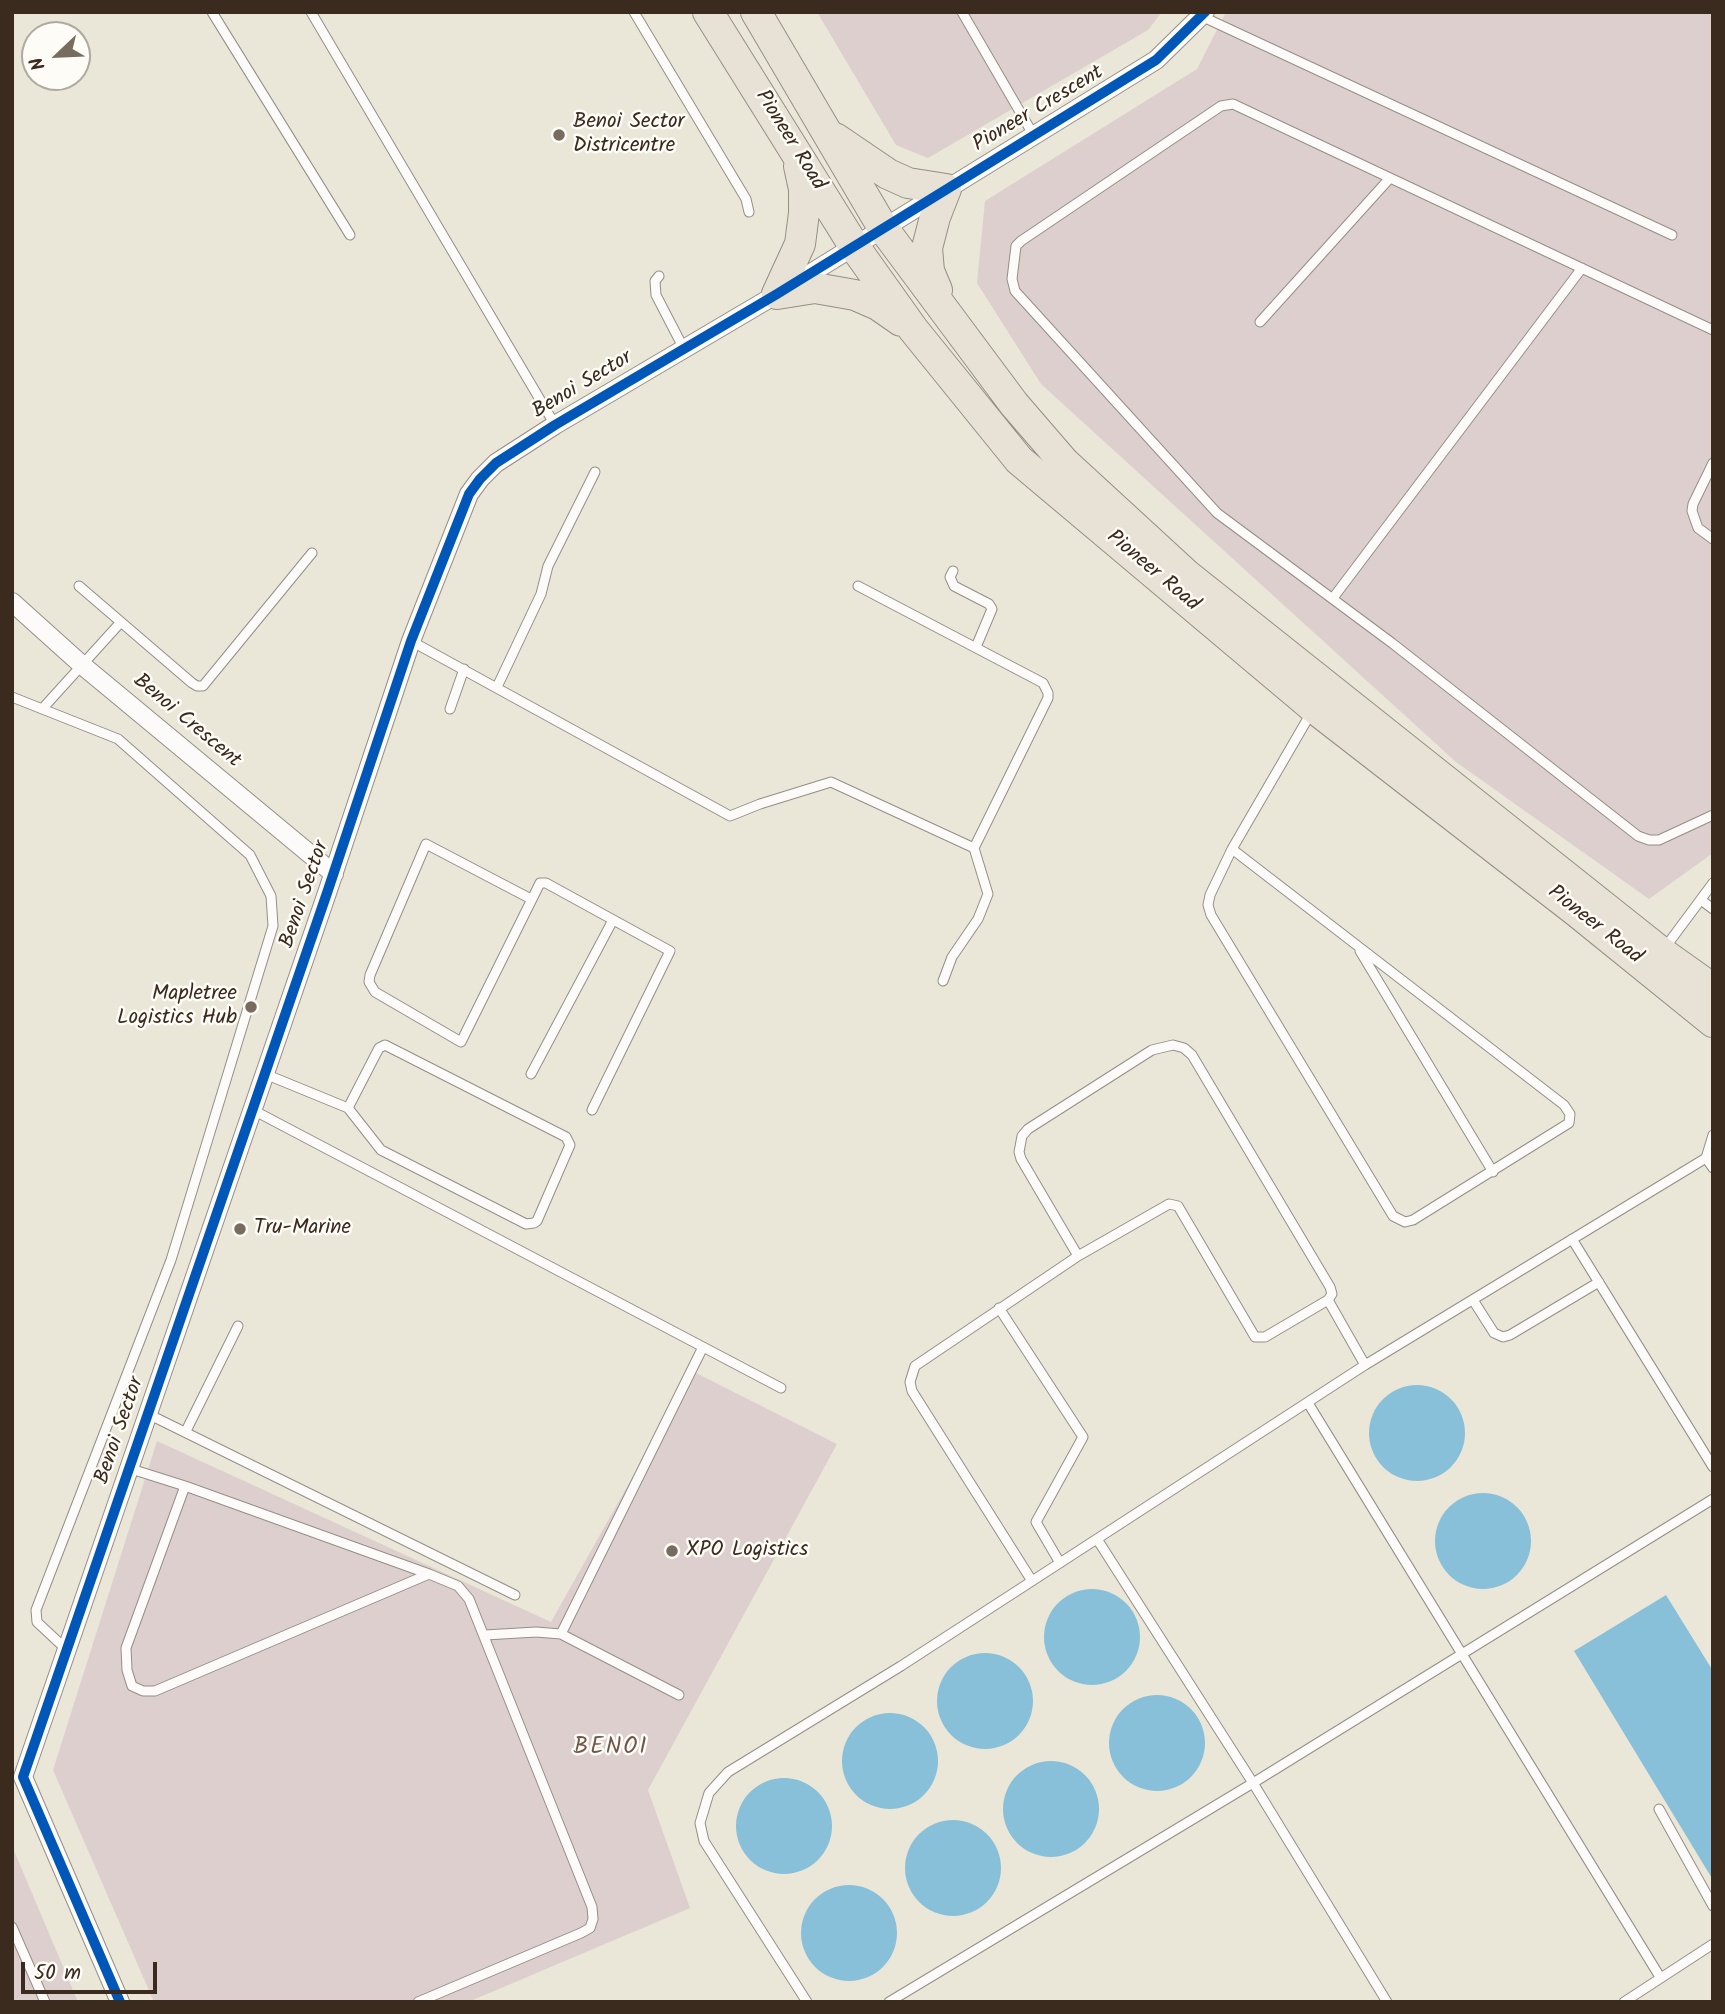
<!DOCTYPE html>
<html>
<head>
<meta charset="utf-8">
<style>
  body { margin:0 }
  #map { position:relative; width:1725px; height:2014px; overflow:hidden; background:#eae6d8; font-family:Kalam,sans-serif }
  canvas { display:block }
  .frame { position:absolute; inset:0; border:14px solid #3b2a1e; pointer-events:none }
  .north { position:absolute; left:21px; top:21px; width:70px; height:70px; box-sizing:border-box; background:#fdfcf7; border:2px solid #afa8a0; border-radius:50%; rotate:247deg; font-size:19px; font-weight:700; line-height:28px; text-align:center; color:#3b2a1e }
  .north::after { content:''; display:block; margin:auto; width:24px; height:32px; background:#786c5f; clip-path:polygon(50% 0,100% 100%,50% 72%,0 100%) }
  .scale { position:absolute; left:21px; top:1962px; width:136px; height:32px; box-sizing:border-box; border:4px solid #3b2a1e; border-top:0; padding-left:9px; font-size:21px; line-height:24px; white-space:nowrap; color:#3b2a1e; -webkit-text-stroke:5px #fdfcf7; paint-order:stroke }
</style>
</head>
<body>
<div id="map">
<canvas width="1725" height="2014"></canvas>
<div class="frame"></div>
<div class="north">N</div>
<div class="scale">50 m</div>
</div>
<script>
const c = document.querySelector('canvas').getContext('2d');
c.lineJoin = 'round';
function fill(path, color) { c.fillStyle = color; c.fill(path, 'evenodd'); }
const poly = rows => new Path2D(rows.map(r => 'M' + r).join(''));
function trace(path, color, width, dash) { c.strokeStyle = color; c.lineWidth = width; c.lineCap = dash ? 'butt' : 'round'; c.setLineDash(dash || []); c.stroke(path); }
function drawText(font, color, halo, rows, align = 'center') {
  c.font = font + ' Kalam,sans-serif'; c.lineWidth = 5; c.setLineDash([]); c.textBaseline = 'middle'; c.strokeStyle = halo; c.fillStyle = color; for (const [text, x, y, turn = 0] of rows) {
    c.save(); c.translate(x, y); c.rotate((+turn || 0) * Math.PI / 180); c.textAlign = isNaN(turn) ? turn : align; if (halo) c.strokeText(text, 0, 0); c.fillText(text, 0, 0); c.restore();
  }
}
fill(poly([
  [817,12,1162,12,1148,30,928,158,896,145],
  [1226,12,1713,12,1713,853,1649,899,1456,762,1041,384,977,283,985,201,1197,69],
  [692,1371,837,1444,648,1790,690,1908,468,2002,154,2002,53,1770,157,1441,551,1622],
  [12,1846,78,2002,12,2002]
]), '#ddcfce');
fill(poly([
  '1369 1433a48 48 0 1 1 96 0a48 48 0 1 1-96 0Z',
  '1435 1541a48 48 0 1 1 96 0a48 48 0 1 1-96 0Z',
  '1044 1637a48 48 0 1 1 96 0a48 48 0 1 1-96 0Z',
  [1666,1595,1713,1671,1713,1880,1574,1651],
  '937 1701a48 48 0 1 1 96 0a48 48 0 1 1-96 0Z',
  '1109 1743a48 48 0 1 1 96 0a48 48 0 1 1-96 0Z',
  '842 1761a48 48 0 1 1 96 0a48 48 0 1 1-96 0Z',
  '1003 1809a48 48 0 1 1 96 0a48 48 0 1 1-96 0Z',
  '736 1826a48 48 0 1 1 96 0a48 48 0 1 1-96 0Z',
  '905 1868a48 48 0 1 1 96 0a48 48 0 1 1-96 0Z',
  '801 1933a48 48 0 1 1 96 0a48 48 0 1 1-96 0Z'
]), '#89c0d9');
const service = poly([
  [212,12,350,235],
  [311,12,555,425],
  [634,12,746,199,749,212],
  [962,12,1034,136],
  [1201,16,1672,235],
  [659,276,655,281,656,295,684,349],
  [1260,322,1390,178],
  [1713,330,1233,104,1221,106,1021,241,1016,246,1012,279,1015,291,1217,513,1392,643,1638,836,1649,840,1659,840,1713,815],
  [1713,463,1693,504,1692,511,1698,528,1713,539],
  [953,571,950,577,954,586,989,604,992,609,976,647],
  [79,586,192,683,197,686,203,686,312,553],
  [858,586,1043,683,1048,693,1048,698,974,848,988,894,978,919,952,957,943,981],
  [1333,598,1582,268],
  [411,641,730,816,760,804,831,782,974,848],
  [497,687,541,594,548,566,595,472],
  [12,697,118,739,250,855,271,896,273,926,171,1260,36,1610,37,1622,68,1651],
  [43,708,121,622],
  [450,709,464,669],
  [1232,849,1564,1105,1570,1114,1569,1123,1413,1220,1405,1222,1393,1216,1211,915,1208,905,1210,895,1232,849,1311,713],
  [531,899,426,844,370,975,369,982,375,992,461,1042,540,883,546,883,670,951,592,1110],
  [1701,900,1713,909],
  [1664,949,1713,883],
  [1360,951,1493,1172],
  [265,1074,348,1108,381,1150,526,1224,534,1223,537,1221,570,1145,566,1137,385,1045,379,1048,348,1108],
  [531,1074,613,920],
  [253,1110,781,1388],
  [1706,1158,1713,1168],
  [1572,1239,1713,1467],
  [1328,1300,1365,1365],
  [1473,1300,1494,1333,1503,1337,1510,1335,1599,1282],
  [999,1308,1083,1437,1036,1522,1060,1563],
  [1308,1403,1660,1977],
  [148,1414,515,1595],
  [186,1431,238,1326],
  [128,1468,185,1486,429,1574,458,1586,469,1599,592,1907,593,1919,590,1928,581,1933,418,2002],
  [185,1486,126,1648,127,1670,132,1686,143,1691,155,1691,429,1574],
  [1097,1539,1253,1783,1387,2002],
  [1032,1581,912,1391,910,1382,915,1366,1078,1256,1169,1204,1178,1206,1255,1337,1265,1337,1328,1300,1332,1294,1330,1287,1192,1055,1184,1048,1173,1045,1152,1050,1028,1129,1022,1136,1019,1152,1021,1159,1078,1256],
  [561,1634,703,1347],
  [485,1635,536,1632,561,1634,679,1695],
  [1659,1809,1713,1906],
  [12,1927,45,2002],
  [807,2002,704,1841,700,1823,709,1793,728,1772,901,1666,1365,1365,1706,1158,1713,1135],
  [889,2002,1253,1783,1713,1499],
  [1624,2002,1713,1944]
]);
const minor = poly([
  [12,602,82,665,334,874],
  [120,2002,23,1777,327,893,411,641,469,494,480,479,496,463,555,425,777,294,1156,60,1205,12]
]);
const primary = poly([
  [708,12,854,246,913,329,1019,460,1314,708,1577,912,1713,1022],
  [756,12,883,228,1014,404,1064,462,1187,575,1661,952,1713,989],
  [835,138,888,174,908,183,946,189,935,217,927,248,929,271,937,290],
  [777,294,800,244,804,213,804,189,799,166],
  [777,294,815,288,855,295,878,305,901,321]
]);
trace(service, '#948f86', 11);
trace(minor, '#948f86', 20);
trace(primary, '#948f86', 32);
trace(service, '#fcfbf9', 9);
trace(minor, '#fcfbf9', 18);
trace(primary, '#e7e2d5', 30);
trace(poly([
  [120,2002,23,1777,327,893,411,641,469,494,480,479,496,463,555,425,777,294,1156,60,1205,12]
]), '#0057b8', 10);
for (const [x, y, r, color] of [
  [559,135,7,"#786c5f"],
  [251,1007,7,"#786c5f"],
  [240,1229,7,"#786c5f"],
  [672,1551,7,"#786c5f"]
]) { const dot = new Path2D(); dot.arc(x, y, r, 0, 2 * Math.PI); c.fillStyle = color; c.fill(dot); trace(dot, '#fdfcf7', 2.5); }
drawText('21px', '#3b2a1e', '#fdfcf7', [
  ["Pioneer Crescent",1039,110,-31],
  ["Pioneer Road",789,141,58],
  ["Benoi Sector",583,386,-31],
  ["Pioneer Road",1152,572,40],
  ["Benoi Crescent",186,722,40],
  ["Benoi Sector",306,895,-71],
  ["Pioneer Road",1594,926,38],
  ["Benoi Sector",121,1431,-71]
]);
drawText('21px', '#3b2a1e', '#fdfcf7', [
  ["Benoi Sector",573,123],
  ["Districentre",573,147],
  ["Mapletree",237,995,"right"],
  ["Logistics Hub",237,1019,"right"],
  ["Tru-Marine",254,1229],
  ["XPO Logistics",686,1551]
], 'left');
c.letterSpacing = '2px';
drawText('23px', '#715546', '#fdfcf7', [
  ["BENOI",611,1749]
]);
c.letterSpacing = '0px';
</script>
</body>
</html>
